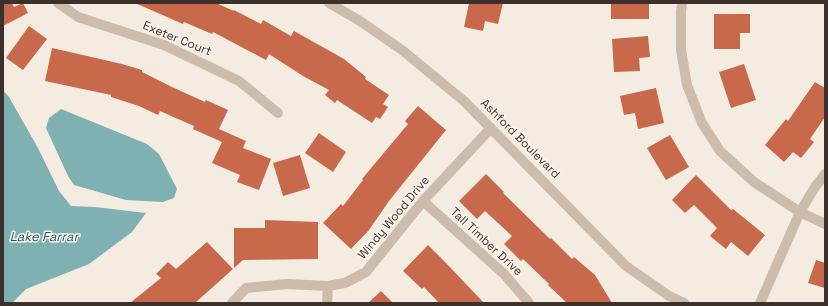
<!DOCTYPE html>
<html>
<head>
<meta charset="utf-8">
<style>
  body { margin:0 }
  #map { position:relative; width:828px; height:306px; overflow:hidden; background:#f4ebe1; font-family:"Space Grotesk",sans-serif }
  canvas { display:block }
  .frame { position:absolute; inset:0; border:4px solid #3b302b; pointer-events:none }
</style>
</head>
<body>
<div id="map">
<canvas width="828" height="306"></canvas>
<div class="frame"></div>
</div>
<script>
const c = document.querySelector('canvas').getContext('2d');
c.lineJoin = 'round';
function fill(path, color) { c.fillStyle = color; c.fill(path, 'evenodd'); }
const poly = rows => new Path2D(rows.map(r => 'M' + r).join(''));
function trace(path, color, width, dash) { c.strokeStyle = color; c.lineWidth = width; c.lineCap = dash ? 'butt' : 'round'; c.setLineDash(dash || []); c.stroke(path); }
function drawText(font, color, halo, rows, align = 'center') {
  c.font = font + ' "Space Grotesk",sans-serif'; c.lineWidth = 3; c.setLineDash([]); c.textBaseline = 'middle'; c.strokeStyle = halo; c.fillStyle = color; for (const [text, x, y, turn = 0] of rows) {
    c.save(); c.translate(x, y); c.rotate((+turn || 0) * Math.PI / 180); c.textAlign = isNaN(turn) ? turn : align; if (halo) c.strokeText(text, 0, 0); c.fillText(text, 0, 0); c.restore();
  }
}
fill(poly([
  [3,90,9,97,38,148,59,191,71,206,95,207,146,213,132,232,89,264,26,289,12,303,3,303],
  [61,109,147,144,159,154,177,189,174,198,163,202,126,200,74,185,68,176,46,128,49,118]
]), '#7fb0b2');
fill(poly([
  [3,3,12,3,14,7,23,3,28,13,3,26],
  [135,3,216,3,234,11,234,10,261,24,263,20,291,36,294,31,344,59,366,77,365,79,389,95,383,104,388,107,380,119,376,117,372,123,337,100,335,103,325,95,329,90,303,76,269,54,266,60,213,32,212,34,184,22,183,24],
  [469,3,503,3,498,24,485,21,483,31,464,27],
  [611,3,649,3,649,19,611,19],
  [714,14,750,14,750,33,740,33,740,49,714,49],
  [29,26,47,39,23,70,6,58],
  [648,36,650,57,639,58,640,71,614,72,612,39],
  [52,48,122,64,142,70,142,72,172,87,205,102,206,100,228,110,219,129,246,141,243,148,271,159,259,190,237,182,240,175,212,163,222,142,193,129,194,126,160,111,158,115,139,106,111,97,111,95,45,81],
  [744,64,756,100,731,108,719,72],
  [815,82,825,88,825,117,810,139,814,142,801,158,793,152,784,162,765,145,786,119,788,121],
  [656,88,664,123,638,129,635,113,624,115,620,96],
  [418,106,446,130,389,201,369,230,351,249,323,223,341,204,343,206,363,180,362,179,408,124,405,121],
  [319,133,346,152,333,172,305,153],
  [670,135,689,167,666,180,647,148],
  [300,155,310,188,283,196,273,163],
  [486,174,504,192,503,193,550,239,551,238,572,259,574,257,595,275,612,303,567,303,548,285,549,284,523,259,521,261,504,244,512,236,485,211,477,219,459,201],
  [696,175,731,210,733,209,765,235,748,256,731,242,726,249,710,236,717,228,694,205,685,213,672,200],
  [265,220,318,222,318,259,243,260,234,268,234,228,265,228],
  [207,242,233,269,195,303,130,303,161,278,156,274,168,262,176,269],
  [428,245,445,262,484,303,439,303,424,287,422,289,403,271],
  [816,260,825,263,825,288,808,283],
  [381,291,393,303,368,303]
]), '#c8694b');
trace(poly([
  [58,3,78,17,164,45,239,81,278,113],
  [682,3,681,12,681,50,687,85,702,123,720,151,754,182,800,212,825,224],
  [423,201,504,274,529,303],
  [232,303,246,288,287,284,328,286,345,283,366,272,423,201,491,128],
  [327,303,328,286],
  [760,303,800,212,815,187,825,174]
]), '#cdbbac', 10);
trace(poly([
  [329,3,360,21,402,50,464,101,626,266,669,296,684,303]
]), '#cdbbac', 10);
drawText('12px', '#3b302b', '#fbf5ee', [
  ["Exeter Court",177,39,22],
  ["Ashford Boulevard",520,139,45],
  ["Windy Wood Drive",394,218,-50],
  ["Tall Timber Drive",486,242,43]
]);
drawText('italic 13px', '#1f5a5e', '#fbf5ee', [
  ["Lake Farrar",44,237]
]);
</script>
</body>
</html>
